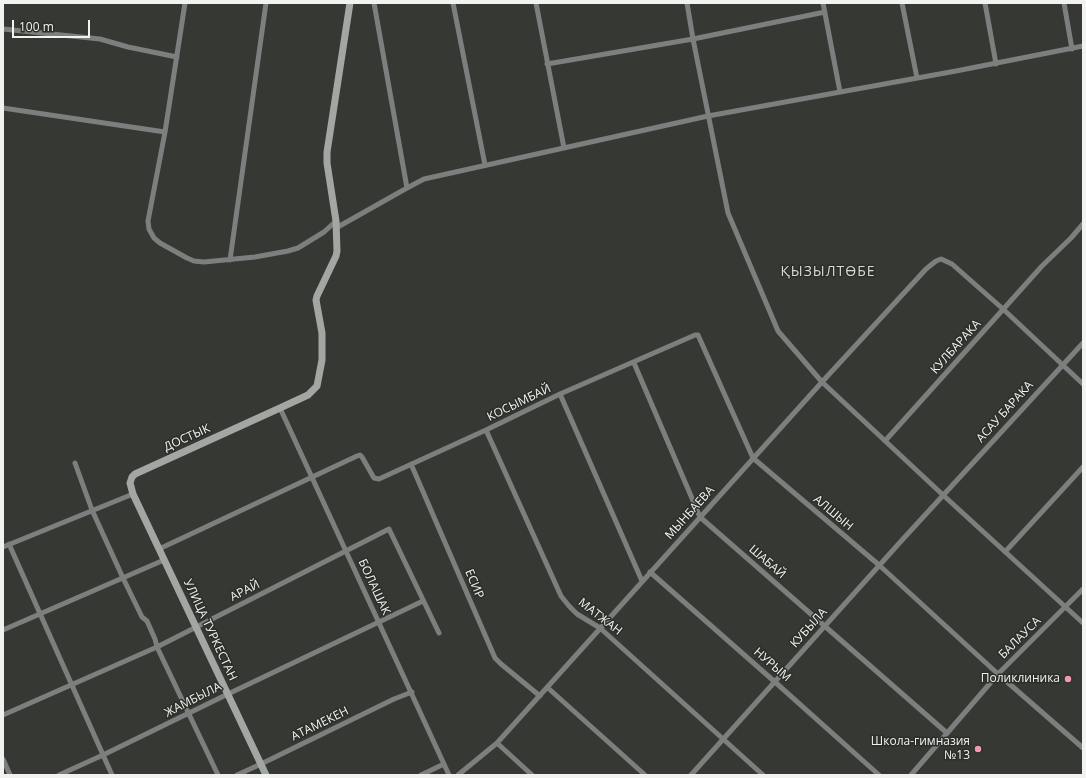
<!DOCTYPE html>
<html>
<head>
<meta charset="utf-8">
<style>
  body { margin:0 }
  #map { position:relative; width:1086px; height:778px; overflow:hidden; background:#363833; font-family:"Open Sans",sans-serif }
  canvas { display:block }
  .frame { position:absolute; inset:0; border:4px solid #f2f3f0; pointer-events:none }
  .scale { position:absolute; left:12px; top:20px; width:78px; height:18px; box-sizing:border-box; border:2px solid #f2f3f0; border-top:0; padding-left:5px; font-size:12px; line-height:14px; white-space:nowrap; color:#f2f3f0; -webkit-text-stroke:3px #2c2e29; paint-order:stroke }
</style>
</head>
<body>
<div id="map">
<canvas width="1086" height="778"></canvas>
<div class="frame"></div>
<div class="scale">100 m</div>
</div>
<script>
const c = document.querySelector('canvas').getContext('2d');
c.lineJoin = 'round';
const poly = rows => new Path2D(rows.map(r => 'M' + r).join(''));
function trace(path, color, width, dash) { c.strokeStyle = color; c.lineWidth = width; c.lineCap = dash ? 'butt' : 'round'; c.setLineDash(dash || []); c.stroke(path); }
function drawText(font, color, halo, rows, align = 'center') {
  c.font = font + ' "Open Sans",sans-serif'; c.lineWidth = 3; c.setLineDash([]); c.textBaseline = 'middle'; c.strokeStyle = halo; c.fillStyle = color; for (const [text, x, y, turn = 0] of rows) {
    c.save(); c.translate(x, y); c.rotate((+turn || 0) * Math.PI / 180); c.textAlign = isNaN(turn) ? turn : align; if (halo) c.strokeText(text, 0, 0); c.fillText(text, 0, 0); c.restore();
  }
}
trace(poly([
  [185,3,165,132,148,221,149,229,154,238,160,243,187,258,194,261,204,262,255,257,288,251,298,248,324,232,336,221],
  [453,3,485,165],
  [536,3,564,148],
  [687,3,693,39,728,213,778,331,822,382,943,495,1083,623],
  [823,3,840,92],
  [902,3,917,78],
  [985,3,996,64],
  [1064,3,1072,49],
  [3,29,100,39,128,47,177,57],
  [547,64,693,39,825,12],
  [3,108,165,132],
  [407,188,424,179,708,116,956,71,1083,46],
  [336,228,407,188,374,3],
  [230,260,266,3],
  [634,363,700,517,947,733],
  [560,394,642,581],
  [280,408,449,775],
  [486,430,561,596,569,606,577,614,600,628,763,775],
  [885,441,1042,266,1071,238,1083,224],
  [75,463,92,510,123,578,142,617,147,621,155,639,157,647,218,775],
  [411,464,495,658,501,664,540,696],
  [9,544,112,775],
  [3,547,133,494],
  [159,549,357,456,360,455,362,457,374,478,379,479,486,430,560,394,695,335,698,335,753,458,879,565,998,674,1083,748],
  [1005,552,1083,467],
  [650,572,775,682,879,775],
  [3,630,164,560],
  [548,688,645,775],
  [3,715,157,647,389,529,439,633],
  [497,743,532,775],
  [3,759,10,775],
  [59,775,103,755,228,694,423,601],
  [237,775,261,764,394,699,412,692],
  [421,775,444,764],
  [458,775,497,743,822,382,926,269,936,261,941,259,952,264,1003,309,1083,384],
  [691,775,903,539,1083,343],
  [911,775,998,674,1083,589]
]), '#7c7f7d', 5);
trace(poly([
  [266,775,133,494,130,483,132,477,135,474,280,408,308,395,317,386,322,360,322,333,316,300,317,296,336,256,337,251,336,221,327,163,327,152,350,3]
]), '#a3a7a3', 7);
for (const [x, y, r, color] of [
  [1068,679,4,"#f29aad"],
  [978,749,4,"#f29aad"]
]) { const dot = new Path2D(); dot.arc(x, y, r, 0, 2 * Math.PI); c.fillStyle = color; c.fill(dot); trace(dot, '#2c2e29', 1.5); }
drawText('12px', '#f2f3f0', '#2c2e29', [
  ["КУЛБАРАКА",956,347,-48],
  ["КОСЫМБАЙ",519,403,-26],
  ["АСАУ БАРАКА",1005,412,-48],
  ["ДОСТЫК",187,438,-24],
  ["МЫНБАЕВА",690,513,-48],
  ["АЛШЫН",833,513,40],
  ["ШАБАЙ",767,562,41],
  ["ЕСИР",474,584,67],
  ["БОЛАШАК",374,587,65],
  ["АРАЙ",245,591,-27],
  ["МАТЖАН",600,617,38],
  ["КУБЫЛА",809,628,-48],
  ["УЛИЦА ТУРКЕСТАН",210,630,65],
  ["БАЛАУСА",1020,638,-45],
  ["НУРЫМ",772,665,41],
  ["ЖАМБЫЛА",193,700,-27],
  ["АТАМЕКЕН",320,724,-26]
]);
drawText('12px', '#f2f3f0', '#2c2e29', [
  ["Поликлиника",1060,679],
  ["Школа-гимназия",970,742],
  ["№13",970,756]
], 'right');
c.letterSpacing = '1px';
drawText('14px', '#d8dbd4', '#2c2e29', [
  ["ҚЫЗЫЛТӨБЕ",828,272]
]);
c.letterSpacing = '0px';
</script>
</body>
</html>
